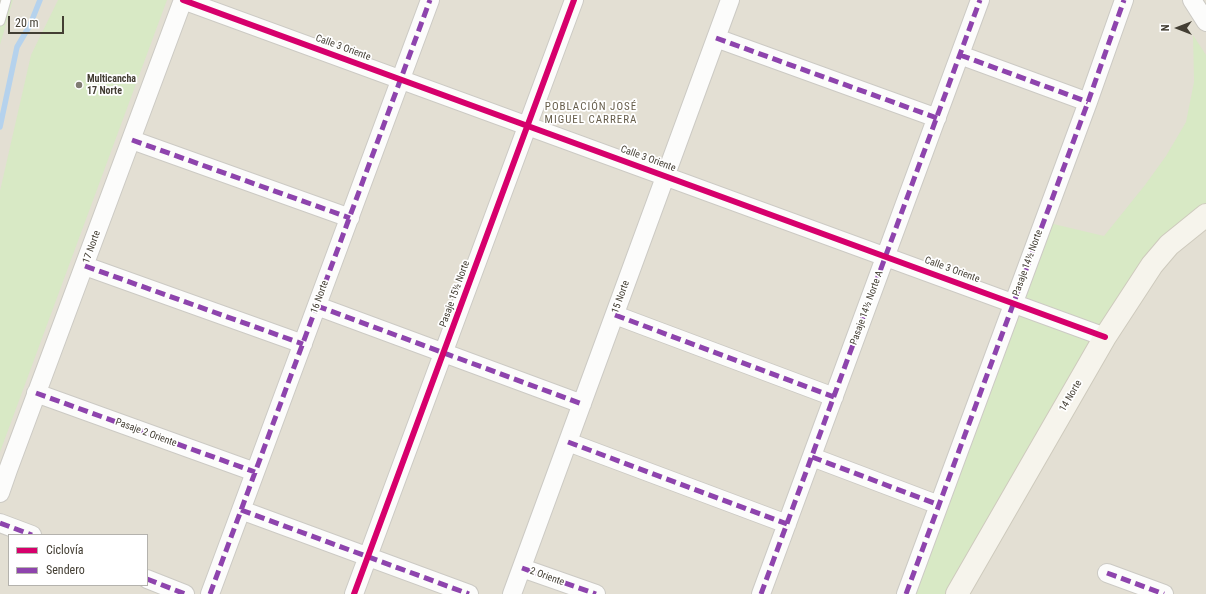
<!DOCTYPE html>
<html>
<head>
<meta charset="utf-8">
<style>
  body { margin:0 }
  #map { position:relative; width:1206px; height:594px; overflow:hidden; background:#eeece6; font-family:"Roboto Condensed",sans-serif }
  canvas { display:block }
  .legend { position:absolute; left:8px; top:534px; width:140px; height:52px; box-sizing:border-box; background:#fff; border:1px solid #b4b2ad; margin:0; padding:5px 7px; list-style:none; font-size:12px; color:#433e33 }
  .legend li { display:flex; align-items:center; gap:8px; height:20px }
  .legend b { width:20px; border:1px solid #b4b2ad }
  .north { position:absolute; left:1158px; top:8px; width:40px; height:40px; -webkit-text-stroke:3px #fff; paint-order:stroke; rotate:270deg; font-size:11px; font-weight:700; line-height:16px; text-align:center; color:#433e33 }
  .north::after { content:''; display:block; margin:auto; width:14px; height:18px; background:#433e33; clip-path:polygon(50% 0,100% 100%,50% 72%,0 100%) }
  .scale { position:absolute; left:8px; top:16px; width:56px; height:18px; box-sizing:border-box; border:2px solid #433e33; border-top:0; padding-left:5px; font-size:12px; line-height:14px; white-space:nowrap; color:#433e33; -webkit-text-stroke:3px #fff; paint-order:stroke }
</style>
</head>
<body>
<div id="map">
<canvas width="1206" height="594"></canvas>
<ul class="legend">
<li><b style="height:5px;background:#d6006c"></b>Ciclovía</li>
<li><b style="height:5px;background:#8e44ad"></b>Sendero</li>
</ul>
<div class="north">N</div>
<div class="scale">20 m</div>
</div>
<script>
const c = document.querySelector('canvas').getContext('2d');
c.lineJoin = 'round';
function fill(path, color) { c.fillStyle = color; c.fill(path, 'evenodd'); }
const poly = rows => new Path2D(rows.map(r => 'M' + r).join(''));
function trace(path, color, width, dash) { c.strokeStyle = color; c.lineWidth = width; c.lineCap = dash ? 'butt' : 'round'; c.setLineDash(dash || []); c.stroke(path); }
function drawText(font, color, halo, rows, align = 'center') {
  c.font = font + ' "Roboto Condensed",sans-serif'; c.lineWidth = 3.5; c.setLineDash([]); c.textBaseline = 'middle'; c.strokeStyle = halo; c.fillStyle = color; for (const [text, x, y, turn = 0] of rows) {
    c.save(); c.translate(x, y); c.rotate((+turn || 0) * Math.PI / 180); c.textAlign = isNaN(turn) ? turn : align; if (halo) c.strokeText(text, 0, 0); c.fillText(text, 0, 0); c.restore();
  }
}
fill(poly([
  [0,0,1206,0,1206,594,0,594],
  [9,535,147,535,147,585,9,585]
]), '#e3dfd3');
fill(poly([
  [0,0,13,0,0,45],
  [58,0,167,0,0,452,0,191,31,55],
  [1193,35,1206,55,1206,218,1162,244,952,594,911,594,1045,222,1104,236,1145,185,1166,156,1186,122,1194,82]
]), '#d8e9c5');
trace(poly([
  [0,127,17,47,30,25,40,0]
]), '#b5d2ed', 5.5);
const lane = poly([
  [0,21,6,0]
]);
const street = poly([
  [183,0,1105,337],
  [1192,0,1206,22],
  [716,38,937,118],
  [960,55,1088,102],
  [132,140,350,218],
  [85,266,303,344],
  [317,306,582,404],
  [615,315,834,397],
  [36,393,255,472],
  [568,442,787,524],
  [812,457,939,505],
  [0,493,8,470,183,0],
  [241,510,469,594],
  [0,523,32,535],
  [522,568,596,594],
  [1107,573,1164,594],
  [147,579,185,594],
  [210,594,430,0],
  [354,594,574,0],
  [512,594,730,0],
  [761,594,980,0],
  [906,594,1088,102,1124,0]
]);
const secondary = poly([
  [957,594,1105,337,1152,265,1169,245,1206,215]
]);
trace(lane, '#cccac4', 11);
trace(street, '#cccac4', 20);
trace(secondary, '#cecabd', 24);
trace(lane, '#fcfcfb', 9);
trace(street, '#fcfcfb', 18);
trace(secondary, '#f6f4ec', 22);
trace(poly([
  [716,38,937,118],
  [960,55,1088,102],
  [132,140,350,218],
  [85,266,303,344],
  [317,306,582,404],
  [615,315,834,397],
  [36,393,255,472],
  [568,442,787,524],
  [812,457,939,505],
  [241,510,469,594],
  [0,523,32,535],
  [522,568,596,594],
  [1107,573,1164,594],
  [147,579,185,594],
  [210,594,430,0],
  [761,594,980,0],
  [906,594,1088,102,1124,0]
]), '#8e44ad', 5, [10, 5]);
trace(poly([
  [183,0,1105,337],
  [354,594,574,0]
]), '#d6006c', 6);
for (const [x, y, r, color] of [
  [79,85,4,"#7f7b72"]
]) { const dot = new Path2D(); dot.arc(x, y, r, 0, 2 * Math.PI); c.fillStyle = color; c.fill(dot); trace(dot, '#fff', 1.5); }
drawText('10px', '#433e33', '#fff', [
  ["Calle 3 Oriente",343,48,20],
  ["Calle 3 Oriente",648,159,20],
  ["17 Norte",92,247,-70],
  ["Pasaje 14½ Norte",1028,263,-70],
  ["Calle 3 Oriente",952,270,20],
  ["Pasaje 15½ Norte",455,294,-70],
  ["16 Norte",320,297,-70],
  ["15 Norte",621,297,-70],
  ["Pasaje 14½ Norte A",867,308,-70],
  ["14 Norte",1071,396,-60],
  ["Pasaje 2 Oriente",146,433,20],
  ["2 Oriente",547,577,20]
]);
drawText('bold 10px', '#433e33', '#fff', [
  ["Multicancha",87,79],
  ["17 Norte",87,91]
], 'left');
c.letterSpacing = '1px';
drawText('11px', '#665d4a', '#fff', [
  ["POBLACIÓN JOSÉ",591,107],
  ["MIGUEL CARRERA",591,120]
]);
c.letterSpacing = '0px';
</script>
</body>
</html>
